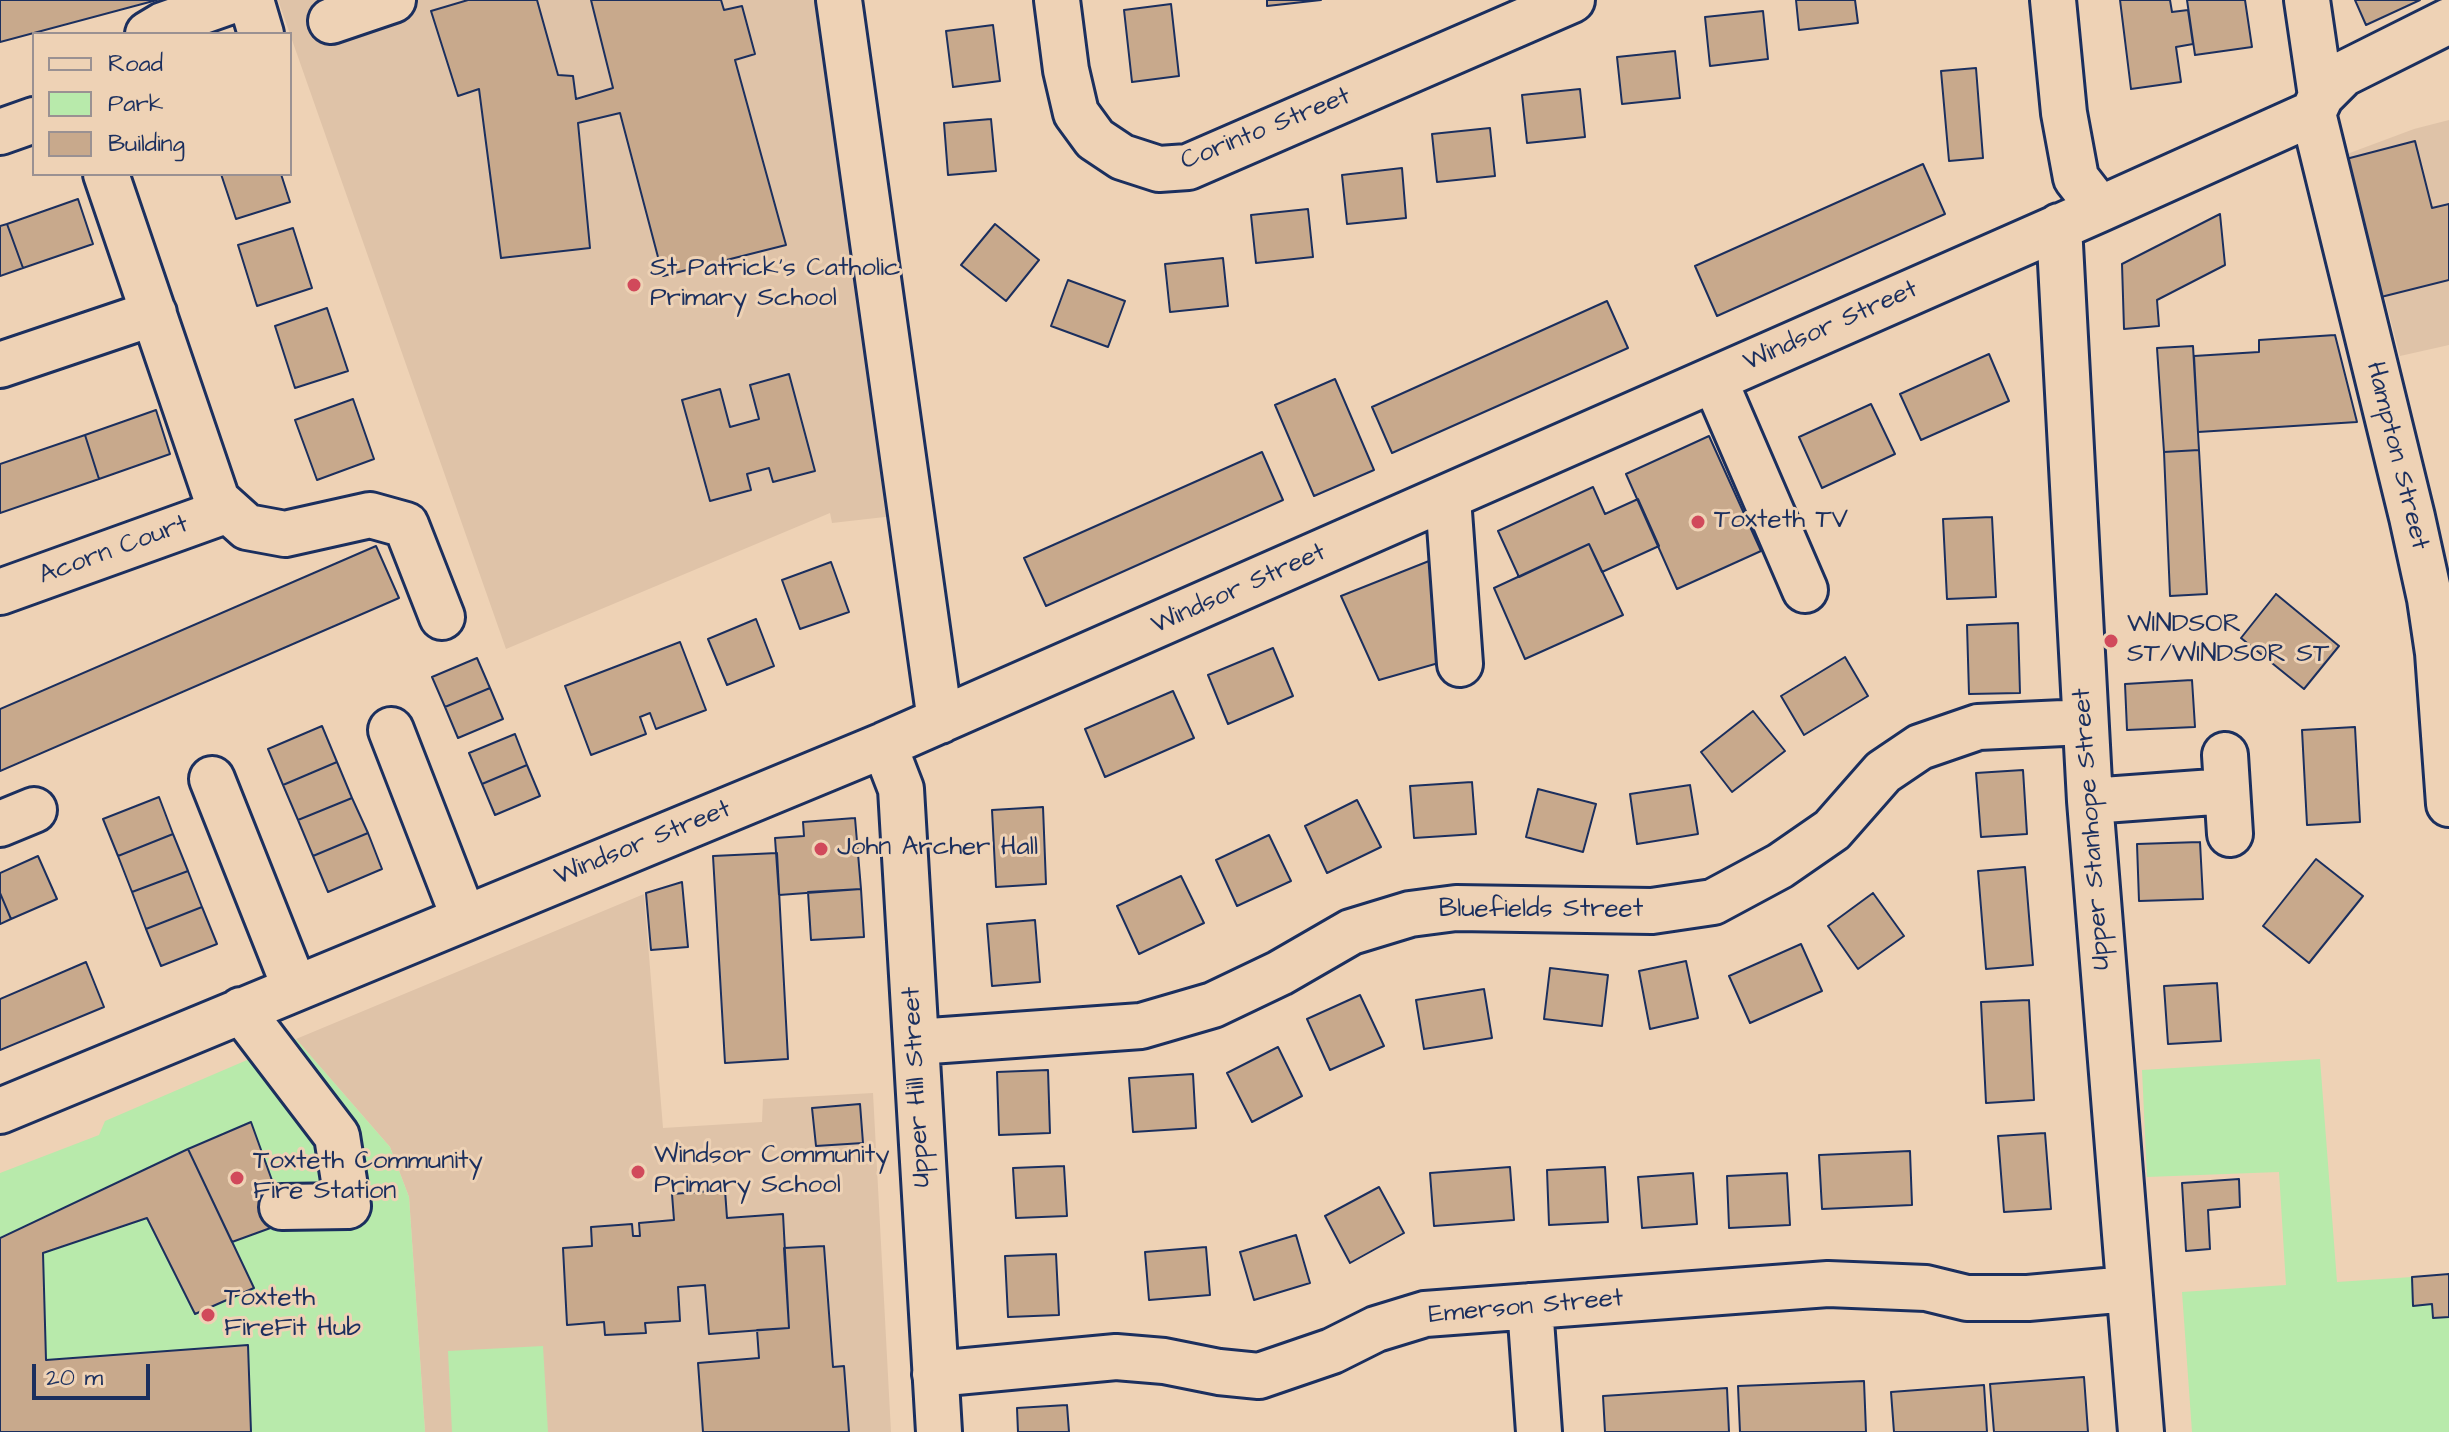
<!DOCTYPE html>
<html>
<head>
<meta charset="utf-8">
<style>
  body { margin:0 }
  #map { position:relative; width:2449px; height:1432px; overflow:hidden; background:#eed2b5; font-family:"Architects Daughter",sans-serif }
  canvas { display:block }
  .legend { position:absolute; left:32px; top:32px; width:260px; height:144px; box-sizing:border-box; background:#eed2b5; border:2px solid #9a9192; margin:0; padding:10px 14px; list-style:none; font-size:24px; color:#1b2f5e }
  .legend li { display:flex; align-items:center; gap:16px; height:40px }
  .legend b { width:40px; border:2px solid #9a9192 }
  .scale { position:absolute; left:32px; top:1364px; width:118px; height:36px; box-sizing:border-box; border:4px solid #1b2f5e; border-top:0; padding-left:10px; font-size:24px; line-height:28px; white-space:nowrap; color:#1b2f5e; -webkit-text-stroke:6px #eed2b5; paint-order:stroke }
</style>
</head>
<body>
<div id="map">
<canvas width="2449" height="1432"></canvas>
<ul class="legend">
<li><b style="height:10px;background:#eed2b5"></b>Road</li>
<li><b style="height:22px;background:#b8eaab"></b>Park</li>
<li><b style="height:22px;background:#c8a98c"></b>Building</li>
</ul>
<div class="scale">20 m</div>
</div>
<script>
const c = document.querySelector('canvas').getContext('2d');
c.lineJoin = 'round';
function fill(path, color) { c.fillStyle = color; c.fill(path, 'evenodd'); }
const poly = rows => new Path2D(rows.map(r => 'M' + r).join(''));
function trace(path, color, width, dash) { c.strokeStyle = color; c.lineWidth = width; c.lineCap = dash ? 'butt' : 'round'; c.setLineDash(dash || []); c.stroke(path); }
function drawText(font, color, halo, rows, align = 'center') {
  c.font = font + ' "Architects Daughter",sans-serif'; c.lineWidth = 6; c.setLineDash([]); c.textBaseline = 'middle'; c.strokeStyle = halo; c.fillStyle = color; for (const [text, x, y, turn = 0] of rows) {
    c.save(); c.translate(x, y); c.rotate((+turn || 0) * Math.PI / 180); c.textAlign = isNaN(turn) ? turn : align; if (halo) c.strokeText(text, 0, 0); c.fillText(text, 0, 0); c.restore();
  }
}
fill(poly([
  [278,0,857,0,920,513,832,523,830,513,506,649],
  [2449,120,2449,345,2400,356,2347,154,2414,129],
  [644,894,663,1128,762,1122,763,1099,873,1093,891,1432,425,1432,409,1197,390,1147,296,1039]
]), '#dfc3a8');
fill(poly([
  [296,1039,390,1147,409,1197,425,1432,0,1432,0,1173,99,1135,105,1121],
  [2320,1059,2337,1282,2412,1277,2413,1305,2432,1304,2433,1318,2449,1317,2449,1432,2192,1432,2182,1292,2286,1285,2279,1172,2147,1177,2142,1070],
  [543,1346,548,1432,452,1432,448,1351]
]), '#b8eaab');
const building = poly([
  [0,0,157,0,0,42,0,0],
  [468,0,537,0,558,75,573,76,576,99,613,88,591,0,721,0,724,10,742,6,755,54,735,60,786,245,663,276,620,113,578,123,590,248,501,258,479,89,458,96,431,11,468,0],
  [1267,0,1321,0,1267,6,1267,0],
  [1796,0,1855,0,1858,23,1799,30,1796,0],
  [2120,0,2170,0,2172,12,2188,10,2193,44,2176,47,2181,82,2131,89,2120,0],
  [2187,0,2245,0,2252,47,2195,55,2187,0],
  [2355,0,2420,0,2366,25,2355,0],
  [1171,4,1179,76,1132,82,1124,10,1171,4],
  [1763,11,1768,59,1710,66,1705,17,1763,11],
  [993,25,1000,81,953,87,946,31,993,25],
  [1675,51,1680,98,1622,104,1617,57,1675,51],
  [1976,68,1983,158,1949,161,1941,71,1976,68],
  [1580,89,1585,137,1527,143,1522,95,1580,89],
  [991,119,996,171,948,175,944,123,991,119],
  [1490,128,1495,176,1437,182,1432,134,1490,128],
  [2415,141,2432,208,2449,204,2449,280,2381,297,2346,159,2415,141],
  [1923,164,1945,214,1717,316,1695,266,1923,164],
  [1402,168,1406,218,1347,224,1342,175,1402,168],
  [221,174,281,174,290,202,236,219,221,174],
  [78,199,93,244,23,268,7,224,78,199],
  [1308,209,1313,257,1256,263,1251,215,1308,209],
  [2220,214,2225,265,2157,300,2159,326,2124,329,2122,264,2220,214],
  [7,224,23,268,0,276,0,226,7,224],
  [995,224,1039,260,1006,301,961,265,995,224],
  [293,228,312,288,257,306,238,245,293,228],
  [1223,258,1228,306,1170,312,1165,264,1223,258],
  [1068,280,1125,301,1108,347,1051,326,1068,280],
  [1607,301,1628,348,1392,453,1372,407,1607,301],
  [327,308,348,371,295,388,275,326,327,308],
  [2335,335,2357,422,2198,432,2194,356,2259,352,2259,340,2335,335],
  [2193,346,2199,450,2164,452,2157,348,2193,346],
  [1989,354,2009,401,1921,440,1900,394,1989,354],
  [789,374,815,471,773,482,769,468,747,474,751,490,710,501,682,400,720,389,730,427,759,419,750,385,789,374],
  [1335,379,1374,470,1314,496,1275,405,1335,379],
  [353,399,374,459,317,480,295,420,353,399],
  [1871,404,1895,454,1822,488,1799,437,1871,404],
  [156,410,170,454,99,479,85,435,156,410],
  [85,435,99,479,0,513,0,464,85,435],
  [1709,436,1761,551,1677,589,1626,474,1709,436],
  [2199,450,2207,594,2170,596,2164,452,2199,450],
  [1262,452,1283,500,1046,606,1024,558,1262,452],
  [1593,487,1605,514,1638,499,1659,546,1602,572,1589,544,1519,577,1498,531,1593,487],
  [1992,517,1996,597,1947,599,1943,519,1992,517],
  [1589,544,1623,615,1525,659,1494,588,1589,544],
  [376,546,399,598,0,771,0,709,376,546],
  [1429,561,1442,603,1442,662,1379,680,1341,596,1429,561],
  [831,562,849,612,800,629,782,580,831,562],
  [2276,594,2339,646,2304,689,2241,638,2276,594],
  [756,619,774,666,727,685,708,639,756,619],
  [2018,623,2020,693,1969,694,1967,625,2018,623],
  [680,642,706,710,656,729,650,713,640,717,646,734,591,755,565,686,680,642],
  [1273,648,1293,696,1228,724,1208,675,1273,648],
  [1845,657,1868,696,1804,735,1781,696,1845,657],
  [477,658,490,688,445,707,432,677,477,658],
  [2192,680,2195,727,2127,730,2125,684,2192,680],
  [490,688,503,719,458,738,445,707,490,688],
  [1173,691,1194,738,1105,777,1085,729,1173,691],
  [1753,711,1785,751,1732,792,1701,752,1753,711],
  [322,726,337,762,283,785,268,749,322,726],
  [2355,727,2360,822,2307,825,2302,730,2355,727],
  [515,734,527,765,482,784,469,753,515,734],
  [337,762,352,798,298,820,283,785,337,762],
  [527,765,540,796,495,815,482,784,527,765],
  [2023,770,2027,834,1981,837,1976,773,2023,770],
  [1472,782,1476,834,1414,838,1410,786,1472,782],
  [1690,785,1698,834,1637,844,1630,794,1690,785],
  [1538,789,1596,804,1583,852,1526,837,1538,789],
  [159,797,173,834,118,856,103,819,159,797],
  [352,798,368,833,313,856,298,820,352,798],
  [1357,800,1381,847,1327,873,1305,826,1357,800],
  [1043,807,1046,884,996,887,992,810,1043,807],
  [855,818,861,889,779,895,775,838,804,836,803,822,855,818],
  [368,833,382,869,328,892,313,856,368,833],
  [173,834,188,871,132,892,118,856,173,834],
  [1269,835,1291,881,1237,906,1216,860,1269,835],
  [2200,842,2203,899,2139,901,2137,844,2200,842],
  [777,853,788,1059,725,1063,713,856,777,853],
  [38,856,57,899,11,919,0,893,0,873,38,856],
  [2316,859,2363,896,2309,963,2263,926,2316,859],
  [2025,867,2033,965,1986,969,1978,871,2025,867],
  [188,871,202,907,146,929,132,892,188,871],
  [1181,876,1204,923,1139,954,1117,906,1181,876],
  [682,882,688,947,651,950,646,893,682,882],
  [861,889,864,937,811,940,808,892,861,889],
  [0,893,11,919,0,924,0,893],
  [1873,893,1904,936,1858,969,1828,926,1873,893],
  [202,907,217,944,161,966,146,929,202,907],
  [1035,920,1040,982,992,986,987,924,1035,920],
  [1801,944,1822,991,1750,1023,1729,976,1801,944],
  [1686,961,1698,1018,1650,1029,1639,971,1686,961],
  [86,962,104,1007,0,1050,0,999,86,962],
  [1550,968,1608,975,1602,1026,1544,1019,1550,968],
  [2217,983,2221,1041,2168,1044,2164,986,2217,983],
  [1484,989,1492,1038,1424,1049,1416,1000,1484,989],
  [1360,995,1384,1046,1330,1070,1307,1019,1360,995],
  [2029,1000,2034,1100,1986,1103,1981,1002,2029,1000],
  [1278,1047,1302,1096,1252,1122,1227,1073,1278,1047],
  [1048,1070,1050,1133,999,1135,997,1072,1048,1070],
  [1193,1074,1196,1128,1133,1132,1129,1078,1193,1074],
  [860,1104,863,1143,816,1146,812,1108,860,1104],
  [251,1122,287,1222,232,1242,188,1149,251,1122],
  [2045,1133,2051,1209,2004,1212,1998,1136,2045,1133],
  [188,1149,254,1288,195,1314,147,1218,43,1253,46,1360,248,1345,251,1432,0,1432,0,1238,188,1149],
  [1910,1151,1912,1205,1822,1209,1819,1155,1910,1151],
  [1064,1166,1067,1216,1016,1218,1013,1168,1064,1166],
  [1510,1167,1514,1220,1434,1226,1430,1173,1510,1167],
  [1605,1167,1608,1222,1549,1225,1547,1170,1605,1167],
  [1693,1173,1697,1224,1642,1228,1638,1177,1693,1173],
  [1787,1173,1790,1225,1729,1228,1727,1176,1787,1173],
  [2239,1179,2240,1207,2208,1210,2210,1249,2186,1251,2182,1183,2239,1179],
  [1379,1187,1404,1233,1350,1263,1325,1216,1379,1187],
  [725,1190,727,1218,783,1214,789,1328,709,1334,705,1285,678,1287,680,1321,645,1323,646,1333,605,1335,604,1322,567,1325,563,1248,592,1246,591,1227,632,1224,633,1236,640,1236,639,1223,674,1220,672,1194,725,1190],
  [1296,1235,1310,1283,1254,1300,1240,1252,1296,1235],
  [824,1246,833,1367,844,1366,849,1432,703,1432,698,1363,759,1358,757,1330,789,1328,784,1248,824,1246],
  [1206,1247,1210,1295,1149,1300,1145,1252,1206,1247],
  [1056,1254,1059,1315,1008,1317,1005,1256,1056,1254],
  [2449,1274,2449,1317,2433,1318,2432,1304,2413,1306,2412,1277,2449,1274],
  [2084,1377,2088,1432,1994,1432,1990,1384,2084,1377],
  [1864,1381,1866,1432,1740,1432,1738,1386,1864,1381],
  [1984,1385,1987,1432,1894,1432,1891,1392,1984,1385],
  [1727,1388,1729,1432,1605,1432,1603,1396,1727,1388],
  [1067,1405,1069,1432,1018,1432,1017,1408,1067,1405]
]);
fill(building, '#c8a98c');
trace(building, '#1b2f5e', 2);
const minor = poly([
  [251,0,261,34],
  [839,0,940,721],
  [1057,0,1066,70,1076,113,1095,139,1122,157,1159,169,1188,167,1572,0],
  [2053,0,2064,113,2076,178,2100,209],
  [2307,0,2321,96],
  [331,21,393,0],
  [148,34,163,25,234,0],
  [2313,113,2412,517,2430,599,2438,653,2449,804],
  [0,132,34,120],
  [106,174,217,500,247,527,285,534,370,515,406,525,442,617],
  [2059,226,2090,801,2141,1432],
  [0,365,154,313],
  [1714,379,1805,590],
  [1448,498,1460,664],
  [0,592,228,510],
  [391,730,464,918],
  [884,745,901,789,939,1432],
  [2225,755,2230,834],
  [212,779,295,988],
  [2090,801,2227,791],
  [0,824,34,810],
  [241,1010,337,1136,348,1206,282,1207],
  [916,1042,1141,1026,1213,1005,1280,973,1351,932,1410,914,1456,908,1652,911,1713,902,1780,866,1832,830,1883,772,1920,747,1978,727,2085,722],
  [0,1111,884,745,2100,209,2313,113,2321,96,2343,74,2449,21],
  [1530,1306,1539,1432],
  [935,1374,1116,1357,1164,1361,1219,1372,1259,1376,1332,1351,1376,1329,1425,1314,1828,1284,1926,1288,1967,1298,2028,1298,2128,1289]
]);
trace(minor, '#1b2f5e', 50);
trace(minor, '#eed2b5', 44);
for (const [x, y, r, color] of [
  [634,285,8,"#d1495b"],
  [1698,522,8,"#d1495b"],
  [2111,641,8,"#d1495b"],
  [821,849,8,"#d1495b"],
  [638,1172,8,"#d1495b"],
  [237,1178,8,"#d1495b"],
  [208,1315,8,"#d1495b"]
]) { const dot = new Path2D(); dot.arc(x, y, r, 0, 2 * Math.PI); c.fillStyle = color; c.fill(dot); trace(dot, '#eed2b5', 3); }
drawText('26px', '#1b2f5e', '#eed2b5', [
  ["Corinto Street",1266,130,-22],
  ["Windsor Street",1831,327,-24],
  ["Hampton Street",2396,456,76],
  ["Acorn Court",114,551,-20],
  ["Windsor Street",1239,590,-24],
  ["Upper Stanhope Street",2093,829,-94],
  ["Windsor Street",643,844,-22],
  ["Bluefields Street",1541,911],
  ["Upper Hill Street",918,1087,-93],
  ["Emerson Street",1526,1308,-5]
]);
drawText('26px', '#1b2f5e', '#eed2b5', [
  ["St Patrick's Catholic",650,270],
  ["Primary School",650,300],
  ["Toxteth TV",1714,522],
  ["WINDSOR",2127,626],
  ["ST/WINDSOR ST",2127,656],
  ["John Archer Hall",837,849],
  ["Windsor Community",654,1157],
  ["Primary School",654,1187],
  ["Toxteth Community",253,1163],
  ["Fire Station",253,1193],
  ["Toxteth",224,1300],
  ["FireFit Hub",224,1330]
], 'left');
</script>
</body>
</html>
